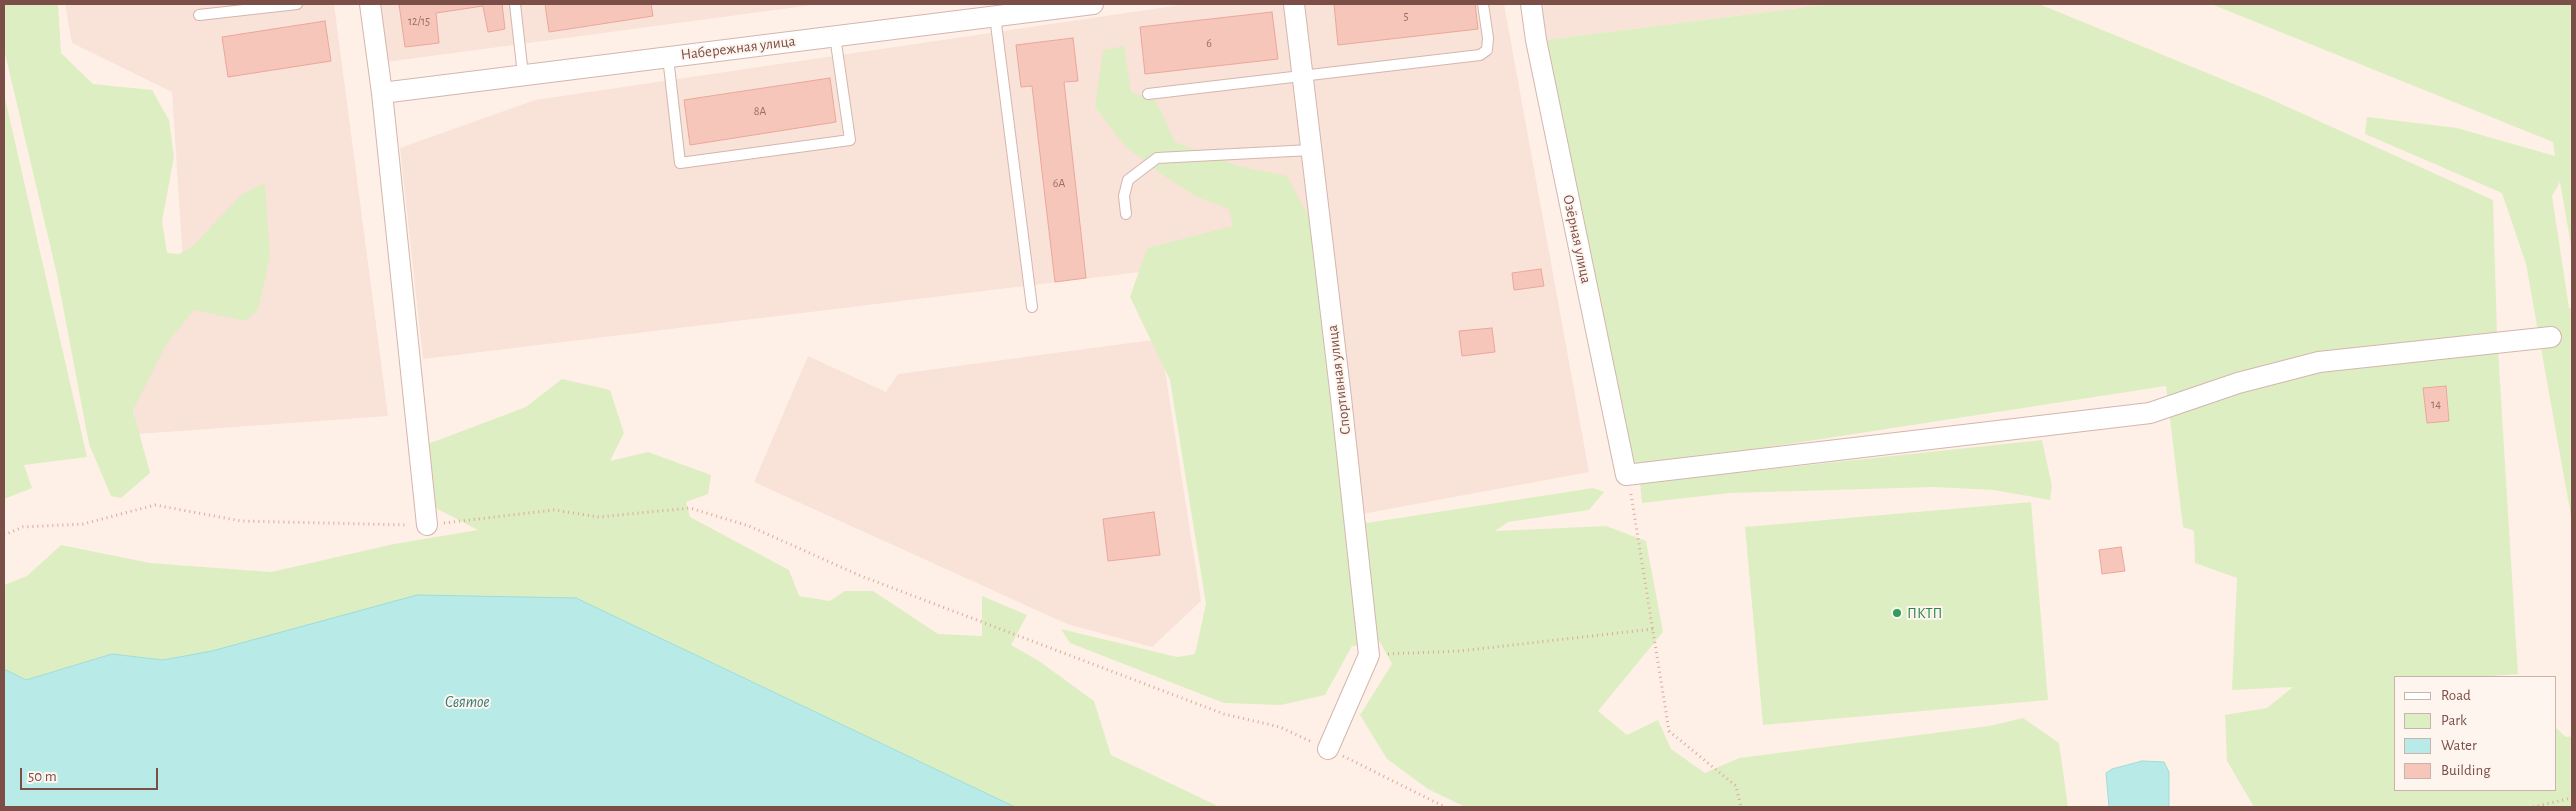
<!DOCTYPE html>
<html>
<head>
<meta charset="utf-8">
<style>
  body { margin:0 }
  #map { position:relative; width:2576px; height:811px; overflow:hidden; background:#fef0e6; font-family:"Alegreya Sans",sans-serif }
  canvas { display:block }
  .frame { position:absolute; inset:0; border:5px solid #7b4f48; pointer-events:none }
  .legend { position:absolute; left:2394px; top:676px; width:162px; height:115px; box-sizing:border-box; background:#fff5ef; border:1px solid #cab3ac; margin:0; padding:6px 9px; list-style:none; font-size:15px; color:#7b4f48 }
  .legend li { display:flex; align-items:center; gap:10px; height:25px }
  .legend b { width:25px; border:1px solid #cab3ac }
  .scale { position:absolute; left:20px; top:768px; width:138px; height:22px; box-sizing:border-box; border:2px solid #7b4f48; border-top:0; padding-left:6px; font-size:15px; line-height:18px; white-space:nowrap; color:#7b4f48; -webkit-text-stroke:4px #fff5ef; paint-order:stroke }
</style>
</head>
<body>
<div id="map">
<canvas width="2576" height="811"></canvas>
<div class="frame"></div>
<ul class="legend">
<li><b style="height:6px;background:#fff"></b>Road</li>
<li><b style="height:14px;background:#deeec3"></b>Park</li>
<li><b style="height:14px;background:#b8ebe7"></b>Water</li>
<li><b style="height:14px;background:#f7c6bb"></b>Building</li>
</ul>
<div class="scale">50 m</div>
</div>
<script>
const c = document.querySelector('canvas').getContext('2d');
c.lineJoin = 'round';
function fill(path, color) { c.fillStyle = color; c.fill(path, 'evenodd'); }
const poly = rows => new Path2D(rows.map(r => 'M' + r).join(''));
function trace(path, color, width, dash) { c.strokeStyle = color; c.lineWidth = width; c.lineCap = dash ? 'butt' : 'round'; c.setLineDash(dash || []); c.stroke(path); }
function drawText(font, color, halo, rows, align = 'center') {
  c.font = font + ' "Alegreya Sans",sans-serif'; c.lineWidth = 4; c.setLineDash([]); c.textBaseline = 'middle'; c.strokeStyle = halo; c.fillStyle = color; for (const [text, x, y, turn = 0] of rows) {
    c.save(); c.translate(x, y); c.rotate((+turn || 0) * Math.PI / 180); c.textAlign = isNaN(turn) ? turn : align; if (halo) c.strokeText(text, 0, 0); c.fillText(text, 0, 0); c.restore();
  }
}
fill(poly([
  [65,4,334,4,388,416,137,434,120,311,183,262,172,92,72,43],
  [378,4,820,4,386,62],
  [1187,4,1287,4,1313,251,423,359,400,148,535,100],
  [1301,4,1504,4,1589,472,1362,514],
  [1539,4,1830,4,1544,40],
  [1160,339,1201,601,1152,647,1067,624,754,482,808,356,886,392,898,374]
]), '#f9e2d7');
fill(poly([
  [4,4,58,4,61,53,93,84,152,90,169,120,174,157,162,221,167,253,179,254,193,246,242,194,265,183,270,257,258,310,245,321,194,310,167,343,133,410,150,473,121,498,111,496,89,444,57,275,4,49],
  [1830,4,2039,4,2268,98,2493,200,2497,334,2518,674,2492,676,2493,677,2395,677,2395,790,2555,790,2555,727,2566,737,2572,736,2572,807,2254,807,2227,761,2225,715,2267,708,2293,687,2232,690,2237,578,2195,563,2194,531,2183,527,2166,386,1633,468,1544,40],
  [2211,4,2572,4,2572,251,2560,182,2552,196,2569,308,2572,309,2572,522,2526,264,2502,193,2365,134,2367,117,2457,128,2555,156,2553,142],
  [1124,46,1131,92,1156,101,1175,142,1238,166,1287,176,1328,254,1359,517,1367,523,1593,488,1604,492,1589,510,1508,522,1495,531,1606,526,1646,541,1663,632,1598,711,1627,735,1658,720,1671,749,1705,773,1739,758,1989,726,2023,718,2059,743,2068,807,1465,807,1428,789,1387,759,1360,715,1392,664,1380,642,1352,646,1325,695,1281,705,1224,703,1070,643,1061,629,1177,657,1195,654,1206,604,1170,380,1130,297,1147,248,1233,226,1229,209,1197,197,1161,174,1125,146,1095,107,1103,50],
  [4,94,87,457,24,465,32,488,4,499],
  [562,379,610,390,624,433,610,461,648,452,711,475,708,494,686,502,690,517,789,570,799,596,830,601,845,591,873,591,938,634,982,636,982,596,1027,615,1011,645,1039,661,1094,701,1111,755,1220,807,1015,807,576,598,163,660,112,654,26,680,4,669,4,585,27,576,61,545,150,563,271,572,394,544,478,530,418,499,412,450,526,407],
  [2042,440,2052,486,2050,500,1994,490,1934,487,1730,493,1642,503,1640,483],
  [2031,502,2048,700,1763,725,1745,527]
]), '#deeec3');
const water = poly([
  [417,595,576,598,1015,807,4,807,4,669,26,680,112,654,163,660,212,651,417,595],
  [2142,761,2164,762,2169,772,2169,807,2109,807,2106,773,2112,769,2142,761]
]);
fill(water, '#b8ebe7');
trace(water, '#9dddda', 1);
const building = poly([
  [399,4,502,4,505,29,488,32,483,6,436,13,439,43,405,47,399,4],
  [545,4,651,4,653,16,549,32,545,4],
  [1334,4,1475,4,1478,29,1338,45,1334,4],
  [1272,12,1278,59,1145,74,1140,27,1272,12],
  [325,21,331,61,228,77,222,37,325,21],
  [1073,38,1078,81,1064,82,1086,278,1055,282,1032,86,1021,87,1016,45,1073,38],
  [830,78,836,122,690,145,684,100,830,78],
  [1541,269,1544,286,1514,290,1512,273,1541,269],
  [1492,328,1495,352,1462,356,1459,331,1492,328],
  [2446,386,2449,421,2427,423,2423,388,2446,386],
  [1154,512,1160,555,1108,561,1103,519,1154,512],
  [2121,547,2125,571,2102,574,2099,550,2121,547]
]);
fill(building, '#f7c6bb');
trace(building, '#eba79a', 1);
const lane = poly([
  [515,4,523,75],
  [199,15,297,4],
  [995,16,1032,307],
  [668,57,680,163,850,140,835,36],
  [1148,94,1480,55,1487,50,1488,38,1483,4],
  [1126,214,1124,196,1128,180,1157,158,1311,150]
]);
const street = poly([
  [370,4,382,93,427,525],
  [1294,4,1341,398,1369,655,1328,749],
  [1531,4,1536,40,1626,475,2150,413,2238,383,2319,362,2551,337],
  [382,93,1093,4]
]);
trace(lane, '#d4b6ad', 12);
trace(street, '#d4b6ad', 22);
trace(poly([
  [1631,494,1669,731,1736,786,1741,807],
  [444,523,554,510,599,517,690,508,749,526,861,576,1224,714,1280,727,1312,742],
  [4,535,23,527,83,524,155,505,241,521,408,525],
  [1388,654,1460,651,1653,629],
  [1343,756,1445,807],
  [2533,807,2572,798]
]), '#dca89d', 3, [1, 4]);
trace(lane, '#fff', 10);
trace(street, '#fff', 20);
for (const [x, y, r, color] of [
  [1897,613,5,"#2e9e5b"]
]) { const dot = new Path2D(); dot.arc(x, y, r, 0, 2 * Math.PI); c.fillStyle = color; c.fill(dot); trace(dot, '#fff5ef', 2); }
drawText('12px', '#9a6d65', null, [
  ["5",1406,16],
  ["12/15",419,21],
  ["6",1209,43],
  ["8А",760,111],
  ["6А",1059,183],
  ["14",2436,404]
]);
drawText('15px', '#7b4f48', '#fff5ef', [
  ["Набережная улица",738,48,-7],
  ["Озёрная улица",1577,239,78],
  ["Спортивная улица",1339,380,-97]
]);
drawText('15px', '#27864d', '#fff5ef', [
  ["ПКТП",1907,613]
], 'left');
drawText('italic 16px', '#367a76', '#fff5ef', [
  ["Святое",467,702]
]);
</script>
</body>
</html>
